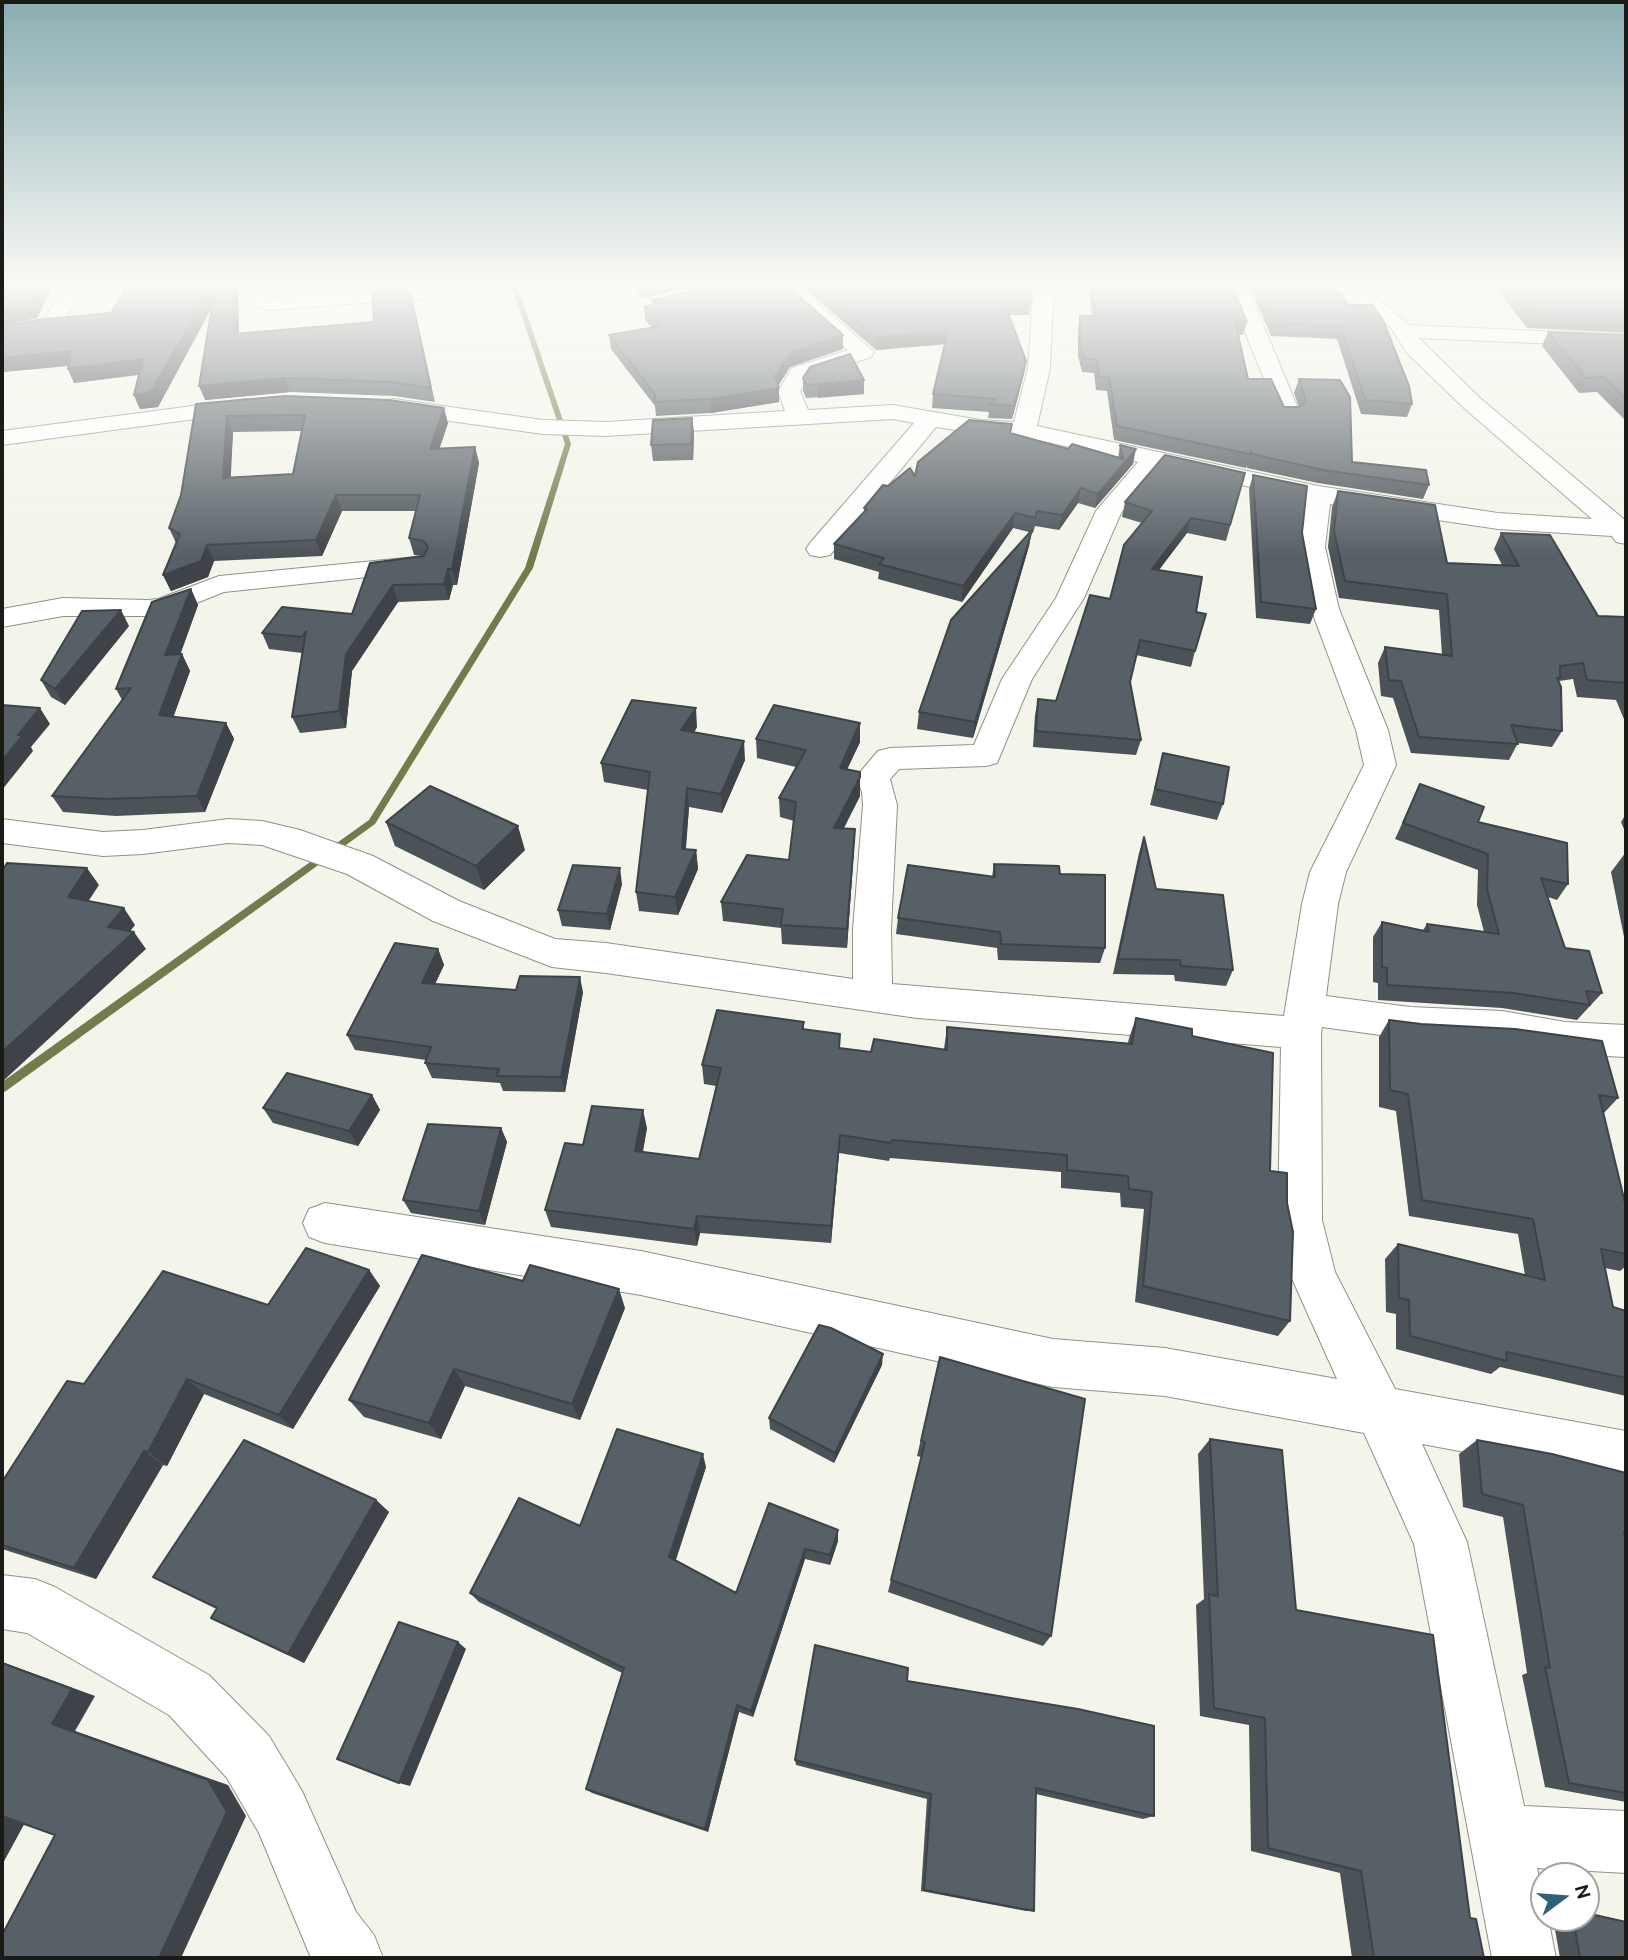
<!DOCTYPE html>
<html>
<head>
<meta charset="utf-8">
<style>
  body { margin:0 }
  #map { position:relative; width:1628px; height:1960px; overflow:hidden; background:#f3f5ea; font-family:Ubuntu,sans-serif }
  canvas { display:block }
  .frame { position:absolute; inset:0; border:4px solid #1a1b17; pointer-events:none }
  .north { position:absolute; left:1530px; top:1862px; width:70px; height:70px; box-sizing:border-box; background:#fff; border:2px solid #a3a4a2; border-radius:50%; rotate:74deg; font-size:19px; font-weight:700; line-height:28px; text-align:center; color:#1a1b17 }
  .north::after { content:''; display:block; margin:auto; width:24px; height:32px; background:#2f617f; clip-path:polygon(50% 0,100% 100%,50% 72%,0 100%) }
</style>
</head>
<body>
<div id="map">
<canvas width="1628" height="1960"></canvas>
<div class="frame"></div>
<div class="north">N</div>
</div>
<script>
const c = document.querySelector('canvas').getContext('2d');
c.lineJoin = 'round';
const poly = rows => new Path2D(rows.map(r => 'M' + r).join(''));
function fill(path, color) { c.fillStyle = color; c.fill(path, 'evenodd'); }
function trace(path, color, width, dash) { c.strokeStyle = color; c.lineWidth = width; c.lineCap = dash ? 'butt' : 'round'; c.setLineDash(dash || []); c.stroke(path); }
fill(poly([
  [510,282,516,282,571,444,533,568,375,824,6,1091,2,1093,2,1082,369,820,525,568,565,444,510,282]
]), '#747a4c');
const street = poly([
  [69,282,89,282,58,328,2,340,2,328,44,319,69,282],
  [248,282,268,282,263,294,269,298,469,283,476,285,479,289,476,293,469,295,269,310,250,305,243,294,248,282],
  [772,282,794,282,874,352,871,357,808,378,800,391,808,410,893,405,980,420,1014,422,1028,368,1034,282,1054,282,1050,368,1037,426,1318,486,1498,513,1592,519,1464,408,1407,353,1391,328,1363,306,1331,295,1248,289,1300,413,1296,418,1280,418,1227,288,1218,282,1334,283,1377,298,1409,325,1626,335,1626,347,1419,338,1480,398,1626,521,1626,544,1616,542,1612,536,1498,529,1330,504,1325,547,1339,609,1388,730,1396,765,1346,872,1338,904,1326,996,1410,1007,1502,1011,1565,1022,1626,1025,1626,1057,1565,1054,1502,1043,1410,1039,1322,1027,1321,1033,1322,1220,1335,1272,1395,1389,1626,1431,1626,1482,1422,1444,1467,1542,1524,1806,1626,1811,1626,1873,1537,1868,1544,1901,1544,1918,1548,1918,1556,1958,1492,1958,1414,1544,1364,1433,1165,1396,1053,1387,641,1295,325,1243,309,1237,303,1223,309,1209,325,1203,641,1251,1053,1339,1165,1348,1337,1379,1289,1272,1278,1220,1281,1047,917,1018,606,973,552,967,433,921,347,874,262,845,228,843,143,854,103,856,2,843,2,819,103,832,143,830,228,819,262,821,300,830,373,856,459,901,555,939,606,943,853,979,853,929,863,805,862,792,856,777,878,751,890,748,974,745,1002,679,1056,598,1096,511,1138,462,1024,437,980,434,936,427,830,555,820,557,810,555,806,549,810,543,914,423,893,419,606,436,543,434,393,413,385,411,381,406,385,401,393,399,543,420,606,422,785,411,778,391,792,368,848,350,772,282],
  [1160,467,1305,499,1299,547,1311,609,1356,730,1364,765,1310,872,1302,904,1284,1016,892,984,891,929,897,805,890,779,899,769,986,766,997,763,1032,679,1084,598,1121,513,1160,467],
  [246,399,254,401,258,406,254,411,2,445,2,431,246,399],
  [416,557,426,559,430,565,426,571,224,592,164,616,63,616,2,627,2,609,63,598,148,600,158,599,219,576,416,557],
  [2,1575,35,1579,55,1587,209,1675,269,1736,302,1791,356,1912,374,1935,383,1958,311,1958,259,1833,227,1778,169,1715,27,1633,2,1629,2,1575]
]);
trace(street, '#909288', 2);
fill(street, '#fff');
fill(poly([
  [631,282,715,282,643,298],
  [797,282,1031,282,1031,303,1029,315,1009,315,1026,361,1024,374,1012,419,988,418,989,412,932,408,933,394,945,344,876,350],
  [1086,282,1230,282,1247,322,1243,335,1238,335,1248,379,1284,407,1299,407,1294,393,1299,379,1352,462,1429,485,1423,499,1318,483,1247,468,1247,465,1246,468,1114,440,1107,391,1096,390,1094,373,1082,372,1078,356,1078,329,1080,316,1092,316,1089,292],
  [1255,282,1297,282,1348,305,1412,404,1407,417,1361,414,1337,339,1271,336,1252,292],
  [1503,282,1626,282,1626,333,1527,328,1499,292],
  [238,284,239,334,374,322,410,291,435,402,394,396,290,392,205,400,211,308,158,407,140,409,134,395,139,375,74,383,68,369,68,366,2,372,2,327,111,313],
  [652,300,843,335,843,349,790,367,778,386,779,402,711,413,656,416,655,406,611,349,609,335,652,328,645,320,644,307,653,305],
  [1548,332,1626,335,1626,421,1597,392,1579,393,1542,346],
  [803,378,864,394,806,398,803,391],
  [196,404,448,423,439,449,475,447,479,463,457,585,453,585,449,600,398,602,352,671,346,728,300,733,292,717,302,653,269,649,262,633,352,614,422,556,414,555,409,538,416,511,342,511,322,556,214,561,208,577,171,591,163,575,176,543,169,528,181,495],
  [302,431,293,474,230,477,233,432],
  [692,418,694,433,693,460,653,461,651,445],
  [1011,433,1068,449,1118,458,1120,445,1133,464,1095,508,1078,503,1059,530,1035,526,1033,533,1031,533,1029,546,973,738,917,729,919,712,1029,532,1013,528,962,602,878,579,879,572,834,559,834,544,864,512,864,508,888,486,915,476],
  [1245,473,1226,541,1187,533,1159,570,1196,612,1195,651,1191,667,1136,655,1130,682,1141,740,1136,755,1033,747,1035,715,1038,699,1056,701,1110,599,1142,523,1122,517,1125,502],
  [1253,475,1302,533,1316,609,1310,624,1256,618,1249,489],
  [1338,491,1447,563,1502,565,1494,549,1501,533,1598,616,1626,617,1626,724,1616,700,1577,697,1573,679,1559,681,1562,731,1552,747,1518,743,1509,760,1411,753,1393,698,1381,696,1378,663,1385,647,1442,655,1439,610,1339,598,1328,547,1332,507],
  [191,589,198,605,180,654,182,654,190,671,173,717,226,723,234,739,205,812,116,816,63,812,52,796,122,700,116,689],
  [129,626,65,705,51,697,41,680],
  [697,727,694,733,745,760,722,813,689,807,686,849,696,850,698,869,678,915,639,911,636,892,648,790,604,782,601,763],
  [756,739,860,742,847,769,860,777,860,796,844,828,854,848,847,948,782,944,781,928,723,921,721,902,789,860,794,821,780,817,779,798,796,767,757,758],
  [1163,753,1223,804,1217,820,1150,805],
  [1420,784,1478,822,1568,884,1557,900,1548,897,1565,948,1602,993,1577,1020,1502,1008,1378,1000,1378,983,1373,982,1373,937,1382,922,1423,930,1427,924,1484,932,1477,905,1478,870,1395,839],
  [1626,814,1626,834,1621,822],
  [386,822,525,850,484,890,395,846],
  [1144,837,1156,889,1233,970,1226,986,1175,981,1174,975,1113,974,1139,853],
  [1626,852,1626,947,1611,872],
  [994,864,1060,874,1105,948,1100,963,998,960,997,948,896,934,898,918,992,877],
  [622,884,610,930,562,926,558,910],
  [438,949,444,965,435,984,516,990,583,992,565,1092,503,1091,500,1083,432,1078,425,1063,426,1060,355,1050,347,1035],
  [1136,1018,1192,1036,1270,1171,1287,1203,1290,1321,1278,1336,1135,1302,1144,1209,1121,1207,1120,1193,1061,1188,1061,1172,890,1158,889,1161,839,1153,831,1243,700,1233,697,1246,551,1227,545,1210,583,1145,647,1128,643,1152,699,1159,716,1086,704,1084,702,1065,804,1022,804,1029,839,1048,871,1052,944,1049,947,1027,1128,1043,1129,1038],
  [1389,1020,1618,1098,1603,1114,1626,1207,1626,1266,1620,1271,1605,1268,1613,1307,1626,1311,1626,1396,1500,1367,1491,1374,1396,1349,1396,1314,1386,1312,1385,1259,1398,1244,1525,1275,1518,1234,1409,1216,1396,1111,1379,1107,1379,1037],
  [372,1095,380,1110,358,1146,273,1123,263,1108],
  [501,1128,507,1142,485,1225,411,1213,403,1200],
  [369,1270,380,1286,293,1429,204,1394,167,1466,163,1465,96,1579,2,1549,2,1482,84,1384,268,1305],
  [625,1308,580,1420,465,1386,441,1439,364,1417,349,1400],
  [940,1357,1051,1636,1043,1646,888,1592,921,1457,917,1456],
  [882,1365,834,1463,770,1429,769,1418],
  [1210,1439,1296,1610,1470,1918,1484,1958,1352,1958,1340,1873,1251,1851,1249,1725,1200,1716,1196,1605,1204,1599,1198,1454],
  [1477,1440,1626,1473,1626,1802,1545,1787,1522,1675,1527,1673,1503,1517,1463,1507,1459,1454],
  [706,1467,676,1560,736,1593,769,1503,838,1541,830,1565,805,1559,753,1717,739,1712,708,1832,592,1793,586,1789,622,1673,479,1602,470,1593,580,1526],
  [376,1500,389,1512,304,1663,211,1618,217,1608,153,1577],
  [907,1681,1154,1816,1143,1819,1036,1794,1034,1911,1026,1911,921,1891,927,1799,796,1765,795,1760],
  [1553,1918,1586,1918,1626,1958,1560,1958]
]), '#4b5359');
fill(poly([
  [42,282,55,282,37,318,2,326,2,311],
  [214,282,218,282,221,291,158,407,140,409,134,395],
  [233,282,237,282,238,284,239,348,234,334],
  [657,282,715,282,643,298,642,286],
  [948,331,947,344,876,350,876,337],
  [843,335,843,349,790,367,776,389,779,388,779,402,711,413,710,399,775,376,790,353],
  [71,351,77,365,2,372,2,358],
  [143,359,149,373,74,383,68,369],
  [1026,361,1024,374,1012,419,1014,406],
  [285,378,290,392,205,400,199,386],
  [864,380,864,394,818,398,818,385],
  [444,408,448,423,434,465,430,449],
  [227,416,233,432,230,494,223,478],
  [692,418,694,433,693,460,691,444],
  [475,447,479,463,457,585,452,569],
  [1136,449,1133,464,1095,508,1098,494],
  [1081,488,1078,503,1059,530,1062,515],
  [336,495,342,511,322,556,316,540],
  [1015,513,1013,528,962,602,963,586],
  [1191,518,1187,533,1148,584,1152,569],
  [1032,530,1029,546,973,738,975,722],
  [207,545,214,561,208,577,171,591,163,575],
  [448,569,453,585,449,600,444,584],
  [393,585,398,602,352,671,346,728,339,711,346,654],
  [191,589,198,605,174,672,165,655],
  [121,610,129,626,65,705,55,689],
  [182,654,190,671,168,732,159,715],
  [40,708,50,724,31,747,33,751,2,790,2,761,18,735],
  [696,708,697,727,683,749,681,730],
  [226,723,234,739,205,812,197,796],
  [860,723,860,742,839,787,840,768],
  [744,741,745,760,722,813,721,794],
  [860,777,860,796,834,847,834,828],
  [687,788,689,807,684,867,682,849],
  [518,826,525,850,484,890,476,866],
  [855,829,854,848,847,948,847,929],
  [696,850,698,869,678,915,675,897],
  [87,868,99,885,80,914,68,897],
  [620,868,622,884,610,930,607,914],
  [124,908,135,925,120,944,108,927],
  [134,932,146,949,2,1082,2,1052],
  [438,949,444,965,428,999,422,983],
  [580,977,583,992,565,1092,561,1077],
  [372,1095,380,1110,358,1146,349,1131],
  [643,1110,647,1128,639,1169,635,1151],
  [501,1128,507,1142,485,1225,479,1211],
  [840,1135,839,1153,831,1243,831,1226],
  [697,1216,700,1233,697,1246,694,1229],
  [369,1270,380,1286,293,1429,279,1415],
  [619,1289,625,1308,580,1420,572,1404],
  [883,1354,882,1365,834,1463,835,1453],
  [454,1369,465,1386,441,1439,429,1423],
  [187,1379,204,1394,167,1466,148,1452],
  [144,1451,163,1465,96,1579,74,1568],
  [703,1454,706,1467,673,1567,669,1557],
  [376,1500,389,1512,304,1663,288,1654],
  [838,1530,838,1541,830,1565,830,1555],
  [805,1549,805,1559,753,1717,751,1711],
  [458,1642,466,1649,410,1786,399,1783],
  [2,1662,95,1696,75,1731,228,1785,246,1816,181,1958,159,1958,52,1724],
  [737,1705,739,1712,708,1832,705,1829],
  [2,1816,27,1819,2,1865]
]), '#3d4348');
const building = poly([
  [2,282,42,282,31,304,2,311,2,282],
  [130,282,214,282,151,392,134,395,143,359,68,369,71,351,2,358,2,327,36,320,111,313,130,282],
  [216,282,233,282,234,334,374,322,372,291,406,289,410,291,431,388,390,382,285,378,199,386,216,282],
  [639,282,657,282,642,286,639,282],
  [735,282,783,282,843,335,790,353,775,376,779,388,710,399,655,402,655,394,609,335,661,326,644,307,656,304,652,300,735,282],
  [812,282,1031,282,1031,303,1004,302,1026,361,1014,406,989,404,996,399,933,394,948,331,876,337,812,282],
  [1091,282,1230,282,1247,322,1235,321,1248,379,1271,379,1284,407,1300,407,1306,401,1299,379,1340,380,1350,397,1352,462,1426,470,1429,485,1323,470,1252,454,1251,451,1250,454,1117,426,1109,377,1099,377,1097,359,1084,359,1080,343,1080,316,1097,316,1091,282],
  [1257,282,1297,282,1327,284,1342,294,1348,305,1373,305,1383,320,1409,386,1412,404,1365,400,1341,326,1274,323,1257,282],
  [1507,282,1626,282,1626,319,1533,314,1507,282],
  [1548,332,1626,335,1626,399,1604,377,1586,378,1548,332],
  [850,354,864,380,806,385,803,378,810,367,850,354],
  [285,396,389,400,444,408,430,449,475,447,452,569,448,569,444,584,393,585,346,654,339,711,292,717,306,631,302,637,262,633,282,607,352,614,370,563,424,556,428,547,424,541,409,538,420,495,336,495,316,540,207,545,201,561,163,575,180,534,169,528,181,495,196,404,285,396],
  [305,415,293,474,223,478,227,416,305,415],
  [692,418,691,444,651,445,653,420,692,418],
  [969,420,1012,424,1010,433,1068,449,1072,444,1123,459,1120,445,1136,449,1098,494,1081,488,1062,515,1037,511,1035,518,1015,513,963,586,879,564,884,558,834,544,867,509,864,508,883,485,888,486,910,468,915,476,918,462,969,420],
  [1165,455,1245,473,1230,525,1191,518,1152,569,1202,577,1196,612,1206,614,1195,651,1140,640,1130,682,1141,740,1036,731,1038,699,1056,701,1090,595,1110,599,1124,545,1152,511,1125,502,1165,455],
  [1253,475,1307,486,1302,533,1316,609,1261,602,1253,475],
  [1338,491,1435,505,1447,563,1519,566,1501,533,1550,535,1598,616,1626,617,1626,683,1587,680,1583,663,1560,666,1560,678,1557,678,1561,687,1562,731,1511,725,1518,744,1419,737,1401,681,1389,680,1385,647,1452,656,1447,594,1345,581,1334,531,1338,491],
  [1032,530,975,722,919,712,951,620,1032,530],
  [191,589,165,655,182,654,159,715,226,723,197,796,106,799,52,796,131,688,116,689,152,602,191,589],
  [121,610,55,689,41,680,82,611,121,610],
  [632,700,696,708,681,730,744,741,721,794,687,788,682,849,696,850,675,897,636,892,650,772,601,763,632,700],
  [2,705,40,708,18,735,23,735,2,761,2,705],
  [774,705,860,723,840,768,860,772,860,777,834,828,855,829,847,929,781,925,783,909,721,902,747,855,789,860,796,802,779,798,806,750,756,739,774,705],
  [1163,753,1229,767,1223,804,1155,789,1163,753],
  [1420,784,1484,807,1478,822,1567,843,1568,884,1541,878,1565,948,1589,951,1602,993,1586,991,1590,1005,1513,993,1387,985,1387,968,1382,967,1382,922,1429,932,1427,924,1499,934,1487,889,1488,854,1403,823,1420,784],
  [430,786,518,826,476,866,386,822,430,786],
  [1144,837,1156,889,1223,895,1233,970,1181,966,1180,960,1118,959,1144,837],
  [7,863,87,868,68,897,124,908,108,927,134,932,2,1052,2,871,7,863],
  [994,864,1059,866,1060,874,1105,875,1105,948,1001,944,1000,932,898,918,908,865,995,877,994,864],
  [573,865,620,868,607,914,558,910,573,865],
  [395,943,438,949,422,983,516,990,520,976,580,977,561,1077,497,1076,499,1069,425,1063,431,1047,347,1035,395,943],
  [717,1010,804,1022,802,1029,840,1034,839,1048,871,1052,874,1039,947,1050,947,1027,1132,1044,1136,1018,1192,1029,1192,1036,1273,1053,1270,1171,1287,1173,1287,1203,1293,1232,1290,1321,1143,1286,1152,1192,1129,1189,1128,1176,1067,1170,1067,1155,892,1140,891,1143,840,1135,831,1226,697,1216,694,1229,545,1210,565,1143,583,1145,592,1106,643,1110,635,1151,699,1159,721,1068,702,1065,717,1010],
  [1389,1020,1421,1024,1515,1029,1602,1041,1618,1098,1599,1095,1626,1207,1626,1254,1601,1249,1613,1307,1626,1311,1626,1378,1506,1352,1507,1361,1410,1336,1409,1300,1399,1298,1398,1244,1545,1280,1533,1219,1422,1200,1408,1094,1390,1090,1389,1020],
  [287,1073,372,1095,349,1131,263,1108,287,1073],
  [428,1124,501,1128,479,1211,403,1200,428,1124],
  [306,1248,369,1270,279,1415,187,1379,148,1452,144,1451,74,1568,2,1545,2,1482,67,1381,84,1384,163,1271,268,1305,306,1248],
  [422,1255,523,1281,530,1265,619,1289,572,1404,454,1369,429,1423,349,1400,422,1255],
  [819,1325,831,1328,883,1354,835,1453,769,1418,819,1325],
  [940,1357,1085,1399,1051,1636,891,1580,925,1442,921,1441,940,1357],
  [617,1429,703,1454,669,1557,736,1593,769,1503,838,1530,830,1555,805,1549,751,1711,737,1705,705,1829,586,1789,624,1668,470,1593,519,1498,580,1526,617,1429],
  [1210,1439,1282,1450,1296,1610,1433,1635,1470,1918,1476,1919,1484,1958,1374,1958,1361,1871,1268,1848,1265,1718,1214,1708,1209,1594,1218,1596,1210,1439],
  [244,1440,376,1500,288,1654,211,1618,217,1608,153,1577,244,1440],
  [1477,1440,1552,1454,1626,1473,1626,1533,1624,1532,1626,1543,1626,1793,1569,1783,1545,1667,1550,1668,1523,1505,1482,1494,1477,1440],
  [399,1622,458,1642,399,1783,337,1759,399,1622],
  [815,1645,908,1668,907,1681,1078,1709,1154,1726,1154,1816,1036,1788,1034,1911,924,1890,931,1794,795,1760,815,1645],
  [2,1663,72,1689,52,1724,208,1780,227,1812,159,1958,2,1958,2,1935,55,1835,2,1816,2,1663],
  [1586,1913,1626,1922,1626,1958,1580,1958,1573,1918,1586,1918,1586,1913]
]);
fill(building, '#576067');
trace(building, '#3d4348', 2);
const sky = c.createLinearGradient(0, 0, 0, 557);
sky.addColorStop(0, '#89adb2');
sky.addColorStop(0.51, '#fafaf6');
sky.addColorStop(1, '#fafaf600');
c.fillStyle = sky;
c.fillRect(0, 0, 1628, 557);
</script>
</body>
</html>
